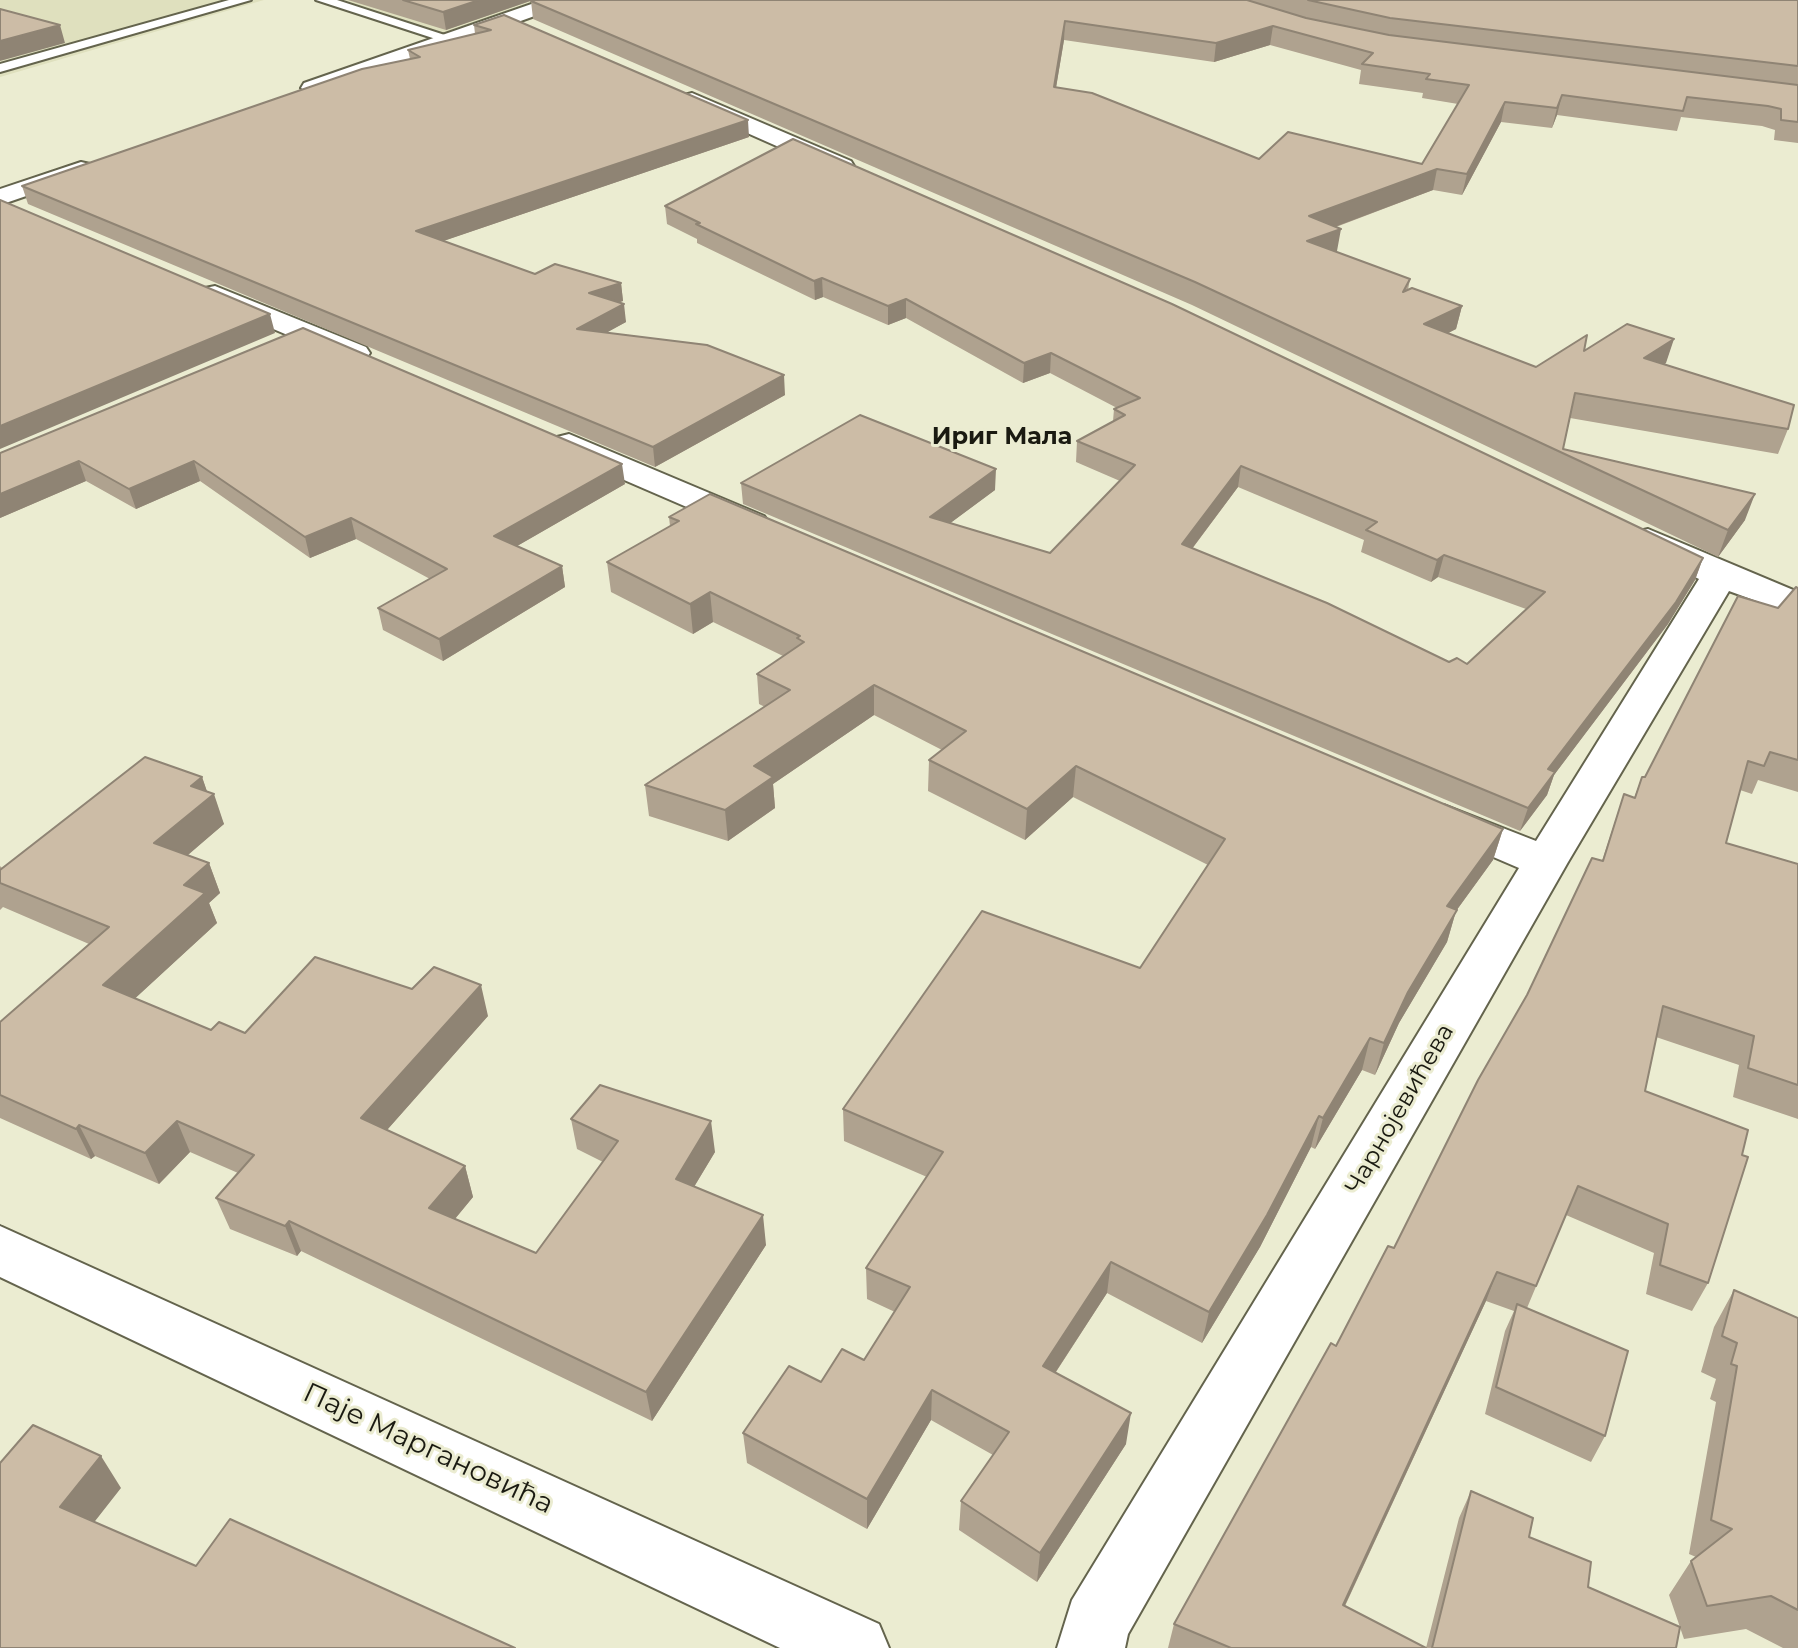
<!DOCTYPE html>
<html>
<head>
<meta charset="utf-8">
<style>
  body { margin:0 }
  canvas { display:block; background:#ebecd1 }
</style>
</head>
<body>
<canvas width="1798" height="1648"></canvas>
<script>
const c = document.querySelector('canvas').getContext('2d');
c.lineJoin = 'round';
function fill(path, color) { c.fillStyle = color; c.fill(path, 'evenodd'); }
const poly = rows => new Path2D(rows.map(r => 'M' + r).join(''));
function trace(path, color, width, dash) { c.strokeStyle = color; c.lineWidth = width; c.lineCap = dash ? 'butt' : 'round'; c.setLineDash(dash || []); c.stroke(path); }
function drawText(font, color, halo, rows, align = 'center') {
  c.font = font + ' Montserrat,sans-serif'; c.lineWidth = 6; c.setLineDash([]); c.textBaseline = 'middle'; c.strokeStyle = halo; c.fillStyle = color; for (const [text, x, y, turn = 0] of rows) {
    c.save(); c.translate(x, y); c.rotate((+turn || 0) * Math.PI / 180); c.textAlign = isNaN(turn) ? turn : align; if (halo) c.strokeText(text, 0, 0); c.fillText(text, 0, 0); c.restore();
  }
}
fill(poly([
  [0,0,264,0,0,77],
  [336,0,543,0,446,34]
]), '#dfe0be');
const service = poly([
  [229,0,251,0,0,72,0,64,229,0],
  [316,0,337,0,457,39,445,42,316,0]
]);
const minor = poly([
  [543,0,571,0,568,4,320,93,312,95,301,88,304,83,543,0],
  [692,93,851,161,854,166,851,171,842,173,833,171,684,105,681,100,684,95,692,93],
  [81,162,90,164,93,169,90,174,0,205,0,189,81,162],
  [215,286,366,347,370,353,366,359,355,362,344,359,205,300,201,294,205,288,215,286],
  [569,434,764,516,769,523,764,530,752,533,740,530,557,451,553,444,557,437,569,434],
  [1648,529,1798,592,1798,616,1729,591,1568,862,1128,1634,1125,1648,1057,1648,1072,1600,1519,868,1428,829,1422,819,1428,809,1444,805,1536,841,1699,579,1635,548,1630,540,1635,532,1648,529],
  [0,1226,879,1624,889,1648,780,1648,0,1277,0,1226]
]);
trace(service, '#64644d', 4);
trace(minor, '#64644d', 4);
fill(service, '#fff');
fill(minor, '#fff');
fill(poly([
  [348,0,533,0,446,30],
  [535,0,1798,0,1798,143,1774,140,1775,130,1762,126,1681,117,1677,131,1557,115,1552,128,1501,122,1462,195,1433,190,1336,227,1337,251,1336,252,1410,279,1408,290,1462,306,1456,329,1448,333,1536,367,1584,351,1666,363,1664,364,1788,429,1778,454,1570,418,1563,449,1745,520,1718,557,1192,305,533,19,531,1],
  [1064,40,1214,62,1270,45,1361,70,1359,84,1423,93,1422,98,1458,104,1422,164,1259,159,1056,87],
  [504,15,749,137,443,241,535,274,621,283,623,301,619,302,626,322,607,332,785,395,655,467,28,204,22,186,410,59,408,50,475,34,474,25],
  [665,206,1703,558,1695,580,1668,624,1554,775,1547,795,1520,831,743,504,741,483,995,490,950,523,1050,553,1120,481,1076,462,1077,441,1113,421,1114,409,1117,408,1050,373,1023,383,906,318,888,325,823,297,815,300,697,243,697,239,667,224],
  [1238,487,1364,540,1361,552,1431,582,1438,577,1526,609,1467,664,1449,662,1192,549],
  [303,328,625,484,517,546,562,566,565,587,443,661,383,630,378,608,430,579,356,539,310,558,200,481,136,509,86,481,0,518,0,453],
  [669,517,1503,829,1493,860,1456,911,1447,942,1399,1023,1375,1075,1362,1070,1315,1149,1311,1147,1260,1247,1202,1343,1107,1293,1056,1372,1126,1444,1037,1582,959,1530,961,1501,993,1455,931,1420,867,1529,747,1463,743,1433,821,1382,864,1360,895,1312,867,1299,866,1268,927,1177,844,1141,843,1109,1140,968,1208,865,1073,797,1025,840,928,791,929,760,942,750,874,715,773,784,775,808,728,841,649,816,645,785,765,707,759,704,757,674,783,656,713,622,693,634,611,592,607,562,670,526],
  [1798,588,1798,792,1758,780,1752,794,1740,790,1726,843,1798,864,1798,1119,1733,1097,1739,1065,1656,1037,1645,1091,1708,1283,1692,1311,1646,1294,1654,1253,1566,1215,1527,1308,1605,1436,1591,1462,1485,1414,1505,1331,1514,1311,1486,1301,1345,1606,1426,1648,1168,1648,1174,1624,1394,1248,1527,995,1602,861,1624,794,1634,798,1642,777,1645,777,1778,608],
  [202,777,207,792,224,824,187,855,209,863,220,893,209,903,217,923,135,998,211,1030,245,1033,488,1016,387,1130,465,1166,473,1197,455,1219,536,1253,603,1162,577,1149,571,1119,715,1152,694,1187,766,1245,652,1421,301,1251,297,1256,230,1229,216,1198,238,1173,190,1152,159,1184,95,1156,91,1159,0,1118,0,1022,89,944,3,907,0,910,0,866,2,868],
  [1734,1290,1798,1318,1798,1648,1783,1648,1746,1629,1684,1639,1669,1595,1691,1561,1696,1557,1689,1554,1716,1402,1710,1399,1716,1379,1701,1372,1714,1327],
  [1471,1491,1529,1537,1588,1587,1676,1648,1426,1648,1459,1518]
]), '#afa28f');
fill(poly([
  [479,0,533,0,446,30,443,12],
  [1065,21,1064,40,1053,106,1054,87],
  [60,25,65,43,0,61,0,41],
  [1273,26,1270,45,1214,62,1216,43],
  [1562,95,1557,115,1552,128,1557,108],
  [1505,102,1501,122,1462,195,1467,174],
  [748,120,749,137,420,249,416,231],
  [1437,169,1433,190,1305,238,1309,216],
  [1341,229,1337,251,1303,263,1307,241],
  [822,278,823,297,815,300,814,281],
  [621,283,623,301,592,312,589,293],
  [906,299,906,318,888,325,888,306],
  [624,304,626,322,579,348,577,329],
  [1462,306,1456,329,1419,348,1424,324],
  [270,314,275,333,0,449,0,426],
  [1674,339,1666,363,1637,382,1644,358],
  [1051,353,1050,373,1023,383,1024,363],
  [784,375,785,395,655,467,653,447],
  [79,461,86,481,0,518,0,494],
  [194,461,200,481,136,509,129,489],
  [622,464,625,484,498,557,494,536],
  [1241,466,1238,487,1179,566,1182,544],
  [996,469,995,490,929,539,930,517],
  [1755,494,1745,520,1718,557,1728,530],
  [351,518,356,539,310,558,305,537],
  [1444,555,1438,577,1431,582,1437,560],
  [1703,558,1695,580,1668,624,1554,775,1547,795,1520,831,1528,808,1548,769],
  [562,566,565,587,443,661,439,639],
  [710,592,713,622,693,634,690,604],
  [874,685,874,715,773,784,775,808,728,841,725,810,754,766],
  [1076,766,1073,797,1025,840,1027,809],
  [202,777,209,797,214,794,224,824,166,874,154,843,191,786],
  [1503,829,1493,860,1456,911,1447,942,1399,1023,1375,1075,1384,1043,1447,906],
  [209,863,220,893,209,903,217,923,116,1016,103,985,184,885],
  [481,985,488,1016,371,1148,361,1118],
  [1370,1038,1362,1070,1315,1149,1323,1118],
  [1319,1116,1311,1147,1260,1247,1202,1343,1209,1312],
  [177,1121,190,1152,159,1184,145,1153],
  [711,1121,715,1152,680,1210,676,1179],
  [79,1125,95,1156,91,1159,76,1129],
  [465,1166,473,1197,439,1238,429,1208],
  [763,1215,766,1245,652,1421,646,1392],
  [289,1221,301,1251,297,1256,285,1226],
  [1111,1262,1107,1293,1040,1396,1043,1366],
  [1497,1272,1486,1301,1333,1631,1343,1605],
  [932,1390,931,1420,867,1529,867,1499],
  [1131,1413,1126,1444,1037,1582,1040,1553],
  [101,1456,121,1488,81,1539,60,1507]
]), '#8f8474');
const building = poly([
  [403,0,479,0,443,12,403,0],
  [535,0,1247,0,1306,18,1389,35,1798,85,1798,122,1781,120,1781,109,1768,106,1687,97,1683,111,1562,95,1557,108,1505,102,1467,174,1437,169,1309,216,1341,229,1307,241,1410,279,1403,292,1412,288,1462,306,1424,324,1536,367,1587,335,1584,351,1627,324,1674,339,1644,358,1794,405,1788,429,1575,393,1563,449,1755,494,1728,530,1195,282,531,1,535,0],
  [1065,21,1216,43,1273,26,1373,53,1362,64,1430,74,1426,79,1469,85,1422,164,1288,132,1259,159,1092,93,1054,87,1065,21],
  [1308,0,1798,0,1798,66,1390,18,1308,0],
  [0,9,60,25,0,41,0,9],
  [504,15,748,120,416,231,535,274,555,264,621,283,589,293,624,304,577,329,707,345,784,375,653,447,22,186,362,69,420,57,408,50,491,30,474,25,504,15],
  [793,139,1172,304,1703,558,1676,602,1548,769,1555,772,1528,808,741,483,860,415,996,469,930,517,1050,553,1135,465,1077,441,1125,415,1114,409,1140,398,1051,353,1024,363,906,299,888,306,822,278,814,281,696,224,700,223,665,206,793,139],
  [1241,466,1377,522,1366,530,1437,560,1444,555,1545,592,1467,664,1457,658,1449,662,1327,603,1182,544,1241,466],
  [0,200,270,314,0,426,0,200],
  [303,328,622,464,494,536,562,566,439,639,378,608,447,569,351,518,305,537,194,461,129,489,79,461,0,494,0,453,303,328],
  [710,494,1503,829,1447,906,1457,910,1408,992,1384,1043,1370,1038,1323,1118,1319,1116,1267,1215,1209,1312,1111,1262,1043,1366,1131,1413,1040,1553,961,1501,1009,1432,932,1390,867,1499,743,1433,789,1366,821,1382,842,1349,864,1360,910,1287,866,1268,943,1152,843,1109,982,911,1140,968,1225,839,1076,766,1027,809,929,760,966,731,874,685,754,766,773,777,725,810,645,785,790,690,757,674,804,642,797,638,800,636,710,592,690,604,607,562,679,521,669,517,710,494],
  [1796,587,1798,588,1798,760,1770,752,1764,766,1748,761,1726,843,1798,864,1798,1085,1748,1068,1754,1036,1663,1006,1645,1091,1748,1130,1742,1155,1748,1157,1708,1283,1660,1265,1668,1224,1578,1186,1536,1286,1497,1272,1343,1605,1426,1648,1231,1648,1174,1624,1331,1343,1336,1346,1388,1246,1394,1248,1478,1080,1527,995,1592,858,1603,861,1624,794,1635,798,1642,777,1645,777,1738,596,1778,608,1796,587],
  [145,757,202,777,191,786,214,794,154,843,209,863,184,885,205,893,103,985,211,1030,219,1022,245,1033,315,957,412,989,434,967,481,985,361,1118,465,1166,429,1208,536,1253,618,1141,571,1119,600,1085,711,1121,676,1179,763,1215,646,1392,289,1221,285,1226,216,1198,254,1155,177,1121,145,1153,79,1125,76,1129,0,1095,0,1022,109,927,0,883,0,870,145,757],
  [1734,1290,1798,1318,1798,1610,1771,1596,1707,1606,1691,1561,1732,1529,1711,1520,1737,1366,1731,1364,1737,1343,1722,1336,1734,1290],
  [1517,1304,1628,1351,1605,1436,1496,1387,1517,1304],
  [33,1425,101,1456,60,1507,196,1566,230,1519,515,1648,0,1648,0,1463,33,1425],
  [1471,1491,1533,1518,1529,1537,1591,1562,1588,1587,1680,1627,1676,1648,1432,1648,1471,1491]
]);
fill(building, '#ccbca6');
trace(building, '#8f8474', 2);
drawText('bold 24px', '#1a1a11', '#ebecd1', [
  ["Ириг Мала",1002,437]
]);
drawText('24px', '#1a1a11', '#ebecd1', [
  ["Чарнојевићева",1400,1109,-60]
]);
drawText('28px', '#1a1a11', '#ebecd1', [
  ["Паје Маргановића",428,1449,25]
]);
</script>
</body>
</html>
